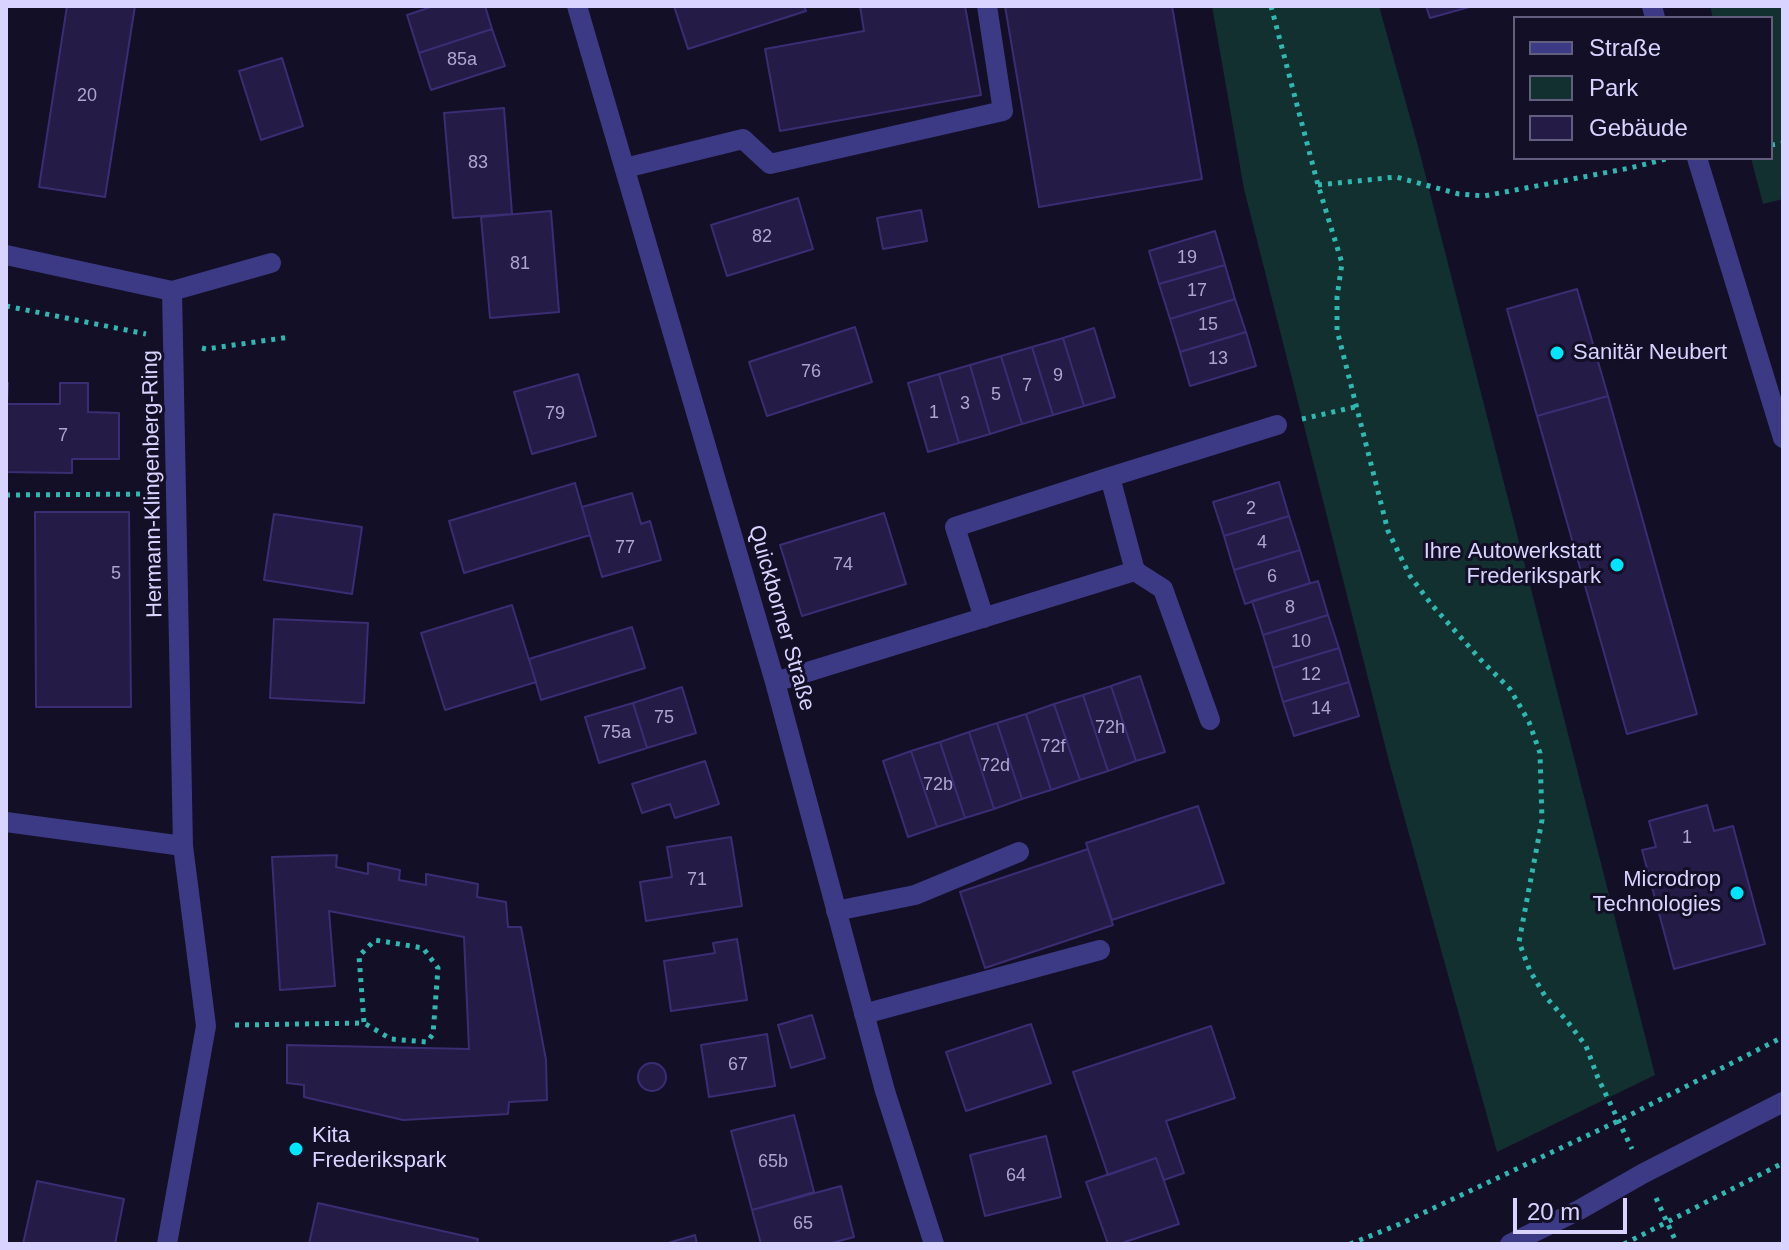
<!DOCTYPE html>
<html>
<head>
<meta charset="utf-8">
<style>
  body { margin:0 }
  #map { position:relative; width:1789px; height:1250px; overflow:hidden; background:#130f26; font-family:Helvetica,sans-serif }
  canvas { display:block }
  .frame { position:absolute; inset:0; border:8px solid #d9d4ff; pointer-events:none }
  .legend { position:absolute; left:1513px; top:16px; width:260px; height:144px; box-sizing:border-box; background:#130f26; border:2px solid #625e7d; margin:0; padding:10px 14px; list-style:none; font-size:24px; color:#d9d4ff }
  .legend li { display:flex; align-items:center; gap:16px; height:40px }
  .legend b { width:40px; border:2px solid #625e7d }
  .scale { position:absolute; left:1513px; top:1198px; width:114px; height:36px; box-sizing:border-box; border:4px solid #d9d4ff; border-top:0; padding-left:10px; font-size:24px; line-height:28px; white-space:nowrap; color:#d9d4ff; -webkit-text-stroke:6px #130f26; paint-order:stroke }
</style>
</head>
<body>
<div id="map">
<canvas width="1789" height="1250"></canvas>
<div class="frame"></div>
<ul class="legend">
<li><b style="height:10px;background:#3d3a85"></b>Straße</li>
<li><b style="height:22px;background:#12302f"></b>Park</li>
<li><b style="height:22px;background:#241b47"></b>Gebäude</li>
</ul>
<div class="scale">20 m</div>
</div>
<script>
const c = document.querySelector('canvas').getContext('2d');
c.lineJoin = 'round';
function fill(path, color) { c.fillStyle = color; c.fill(path, 'evenodd'); }
const poly = rows => new Path2D(rows.map(r => 'M' + r).join(''));
function trace(path, color, width, dash) { c.strokeStyle = color; c.lineWidth = width; c.lineCap = dash ? 'butt' : 'round'; c.setLineDash(dash || []); c.stroke(path); }
function drawText(font, color, halo, rows, align = 'center') {
  c.font = font + ' Helvetica,sans-serif'; c.lineWidth = 6; c.setLineDash([]); c.textBaseline = 'middle'; c.strokeStyle = halo; c.fillStyle = color; for (const [text, x, y, turn = 0] of rows) {
    c.save(); c.translate(x, y); c.rotate((+turn || 0) * Math.PI / 180); c.textAlign = isNaN(turn) ? turn : align; if (halo) c.strokeText(text, 0, 0); c.fillText(text, 0, 0); c.restore();
  }
}
fill(poly([
  [1212,6,1379,6,1418,146,1655,1075,1497,1152,1391,769,1244,189],
  [1710,6,1783,6,1783,199,1763,204,1751,158,1771,158,1771,18,1713,18]
]), '#12302f');
const building = poly([
  [67,6,135,6,105,197,39,187,67,6],
  [434,6,485,6,492,29,419,53,407,15,434,6],
  [674,6,804,6,806,11,688,49,674,6],
  [860,6,965,6,981,95,780,131,765,49,864,31,860,6],
  [1005,6,1172,6,1202,179,1039,207,1005,6],
  [1426,6,1473,6,1430,18,1426,6],
  [492,29,505,66,431,90,419,53,492,29],
  [282,58,303,126,261,140,239,71,282,58],
  [504,108,512,214,453,218,444,113,504,108],
  [798,198,813,249,727,276,711,225,798,198],
  [921,210,927,241,883,249,877,218,921,210],
  [551,211,559,312,490,318,481,217,551,211],
  [1215,231,1225,265,1159,284,1149,251,1215,231],
  [1225,265,1235,299,1170,319,1159,284,1225,265],
  [1577,289,1608,396,1537,416,1507,309,1577,289],
  [1235,299,1246,332,1180,352,1170,319,1235,299],
  [855,327,872,382,767,416,749,362,855,327],
  [1094,328,1115,397,1084,406,1063,338,1094,328],
  [1246,332,1256,366,1190,386,1180,352,1246,332],
  [1063,338,1084,406,1053,415,1032,347,1063,338],
  [1032,347,1053,415,1022,424,1001,356,1032,347],
  [1001,356,1022,424,990,434,970,365,1001,356],
  [970,365,990,434,959,443,939,374,970,365],
  [578,374,596,436,532,454,514,392,578,374],
  [939,374,959,443,928,452,908,383,939,374],
  [6,383,8,383,7,404,60,404,60,383,88,383,88,412,119,413,119,459,72,459,72,473,6,472,6,383],
  [1608,396,1697,714,1627,734,1537,416,1608,396],
  [1279,482,1289,516,1224,536,1213,502,1279,482],
  [575,483,590,535,464,573,449,521,575,483],
  [632,493,641,524,650,521,661,560,602,577,582,507,632,493],
  [35,512,129,512,131,707,36,707,35,512],
  [884,513,906,584,802,616,780,545,884,513],
  [274,514,362,527,352,594,264,580,274,514],
  [1289,516,1300,550,1234,570,1224,536,1289,516],
  [1300,550,1310,583,1245,604,1234,570,1300,550],
  [1318,581,1328,615,1263,635,1252,601,1318,581],
  [512,605,536,682,445,710,421,633,512,605],
  [1328,615,1339,648,1273,668,1263,635,1328,615],
  [274,619,368,623,364,703,270,698,274,619],
  [632,627,645,668,541,700,529,659,632,627],
  [1339,648,1349,682,1283,702,1273,668,1339,648],
  [1140,676,1165,752,1136,761,1111,686,1140,676],
  [1349,682,1359,716,1294,736,1283,702,1349,682],
  [1111,686,1136,761,1108,771,1083,695,1111,686],
  [682,687,696,733,647,748,633,703,682,687],
  [1083,695,1108,771,1080,780,1054,704,1083,695],
  [633,703,647,748,599,763,585,717,633,703],
  [1054,704,1080,780,1051,790,1026,714,1054,704],
  [1026,714,1051,790,1022,799,997,723,1026,714],
  [997,723,1022,799,994,809,969,732,997,723],
  [969,732,994,809,965,818,940,742,969,732],
  [940,742,965,818,937,827,911,751,940,742],
  [911,751,937,827,908,837,883,761,911,751],
  [705,761,719,804,675,818,670,804,642,813,632,784,705,761],
  [1707,805,1714,831,1733,826,1765,944,1674,969,1642,850,1656,847,1649,821,1707,805],
  [1198,806,1224,883,1112,920,1086,843,1198,806],
  [731,837,742,906,646,921,640,882,672,877,667,847,731,837],
  [1088,849,1113,925,985,968,960,892,1088,849],
  [337,855,336,867,368,874,368,863,400,870,399,880,426,885,426,874,478,884,477,897,506,902,508,927,521,927,546,1060,547,1100,509,1102,508,1114,403,1120,304,1097,304,1085,287,1083,287,1045,469,1049,464,937,329,911,335,986,280,990,272,857,337,855],
  [737,939,747,1000,671,1011,664,961,715,953,713,943,737,939],
  [812,1015,825,1058,791,1068,778,1025,812,1015],
  [1031,1024,1051,1083,966,1111,946,1052,1031,1024],
  [1211,1026,1235,1098,1166,1121,1184,1173,1164,1180,1156,1158,1108,1175,1073,1072,1211,1026],
  [767,1034,775,1086,709,1097,701,1045,767,1034],
  '638 1077a14 14 0 1 1 28 0a14 14 0 1 1-28 0Z',
  [794,1115,814,1192,752,1210,731,1131,794,1115],
  [1046,1136,1061,1197,985,1216,970,1155,1046,1136],
  [1156,1158,1179,1224,1119,1244,1108,1244,1086,1182,1156,1158],
  [37,1181,124,1199,115,1244,23,1244,37,1181],
  [841,1186,854,1237,828,1244,761,1244,752,1210,841,1186],
  [318,1203,478,1239,477,1244,309,1244,318,1203],
  [695,1235,697,1244,665,1244,695,1235]
]);
fill(building, '#241b47');
trace(building, '#3b2d73', 2);
trace(poly([
  [1271,6,1318,185,1342,263,1337,297,1337,330,1388,531,1410,576,1432,605,1480,659,1510,689,1529,722,1540,753,1542,820,1519,942,1530,971,1545,996,1567,1021,1586,1046,1598,1078,1632,1149],
  [1771,145,1783,143],
  [1318,185,1396,177,1459,194,1484,196,1630,168,1670,158],
  [6,306,146,334],
  [202,348,206,349,290,337],
  [1302,419,1355,407],
  [6,495,148,494],
  [235,1025,364,1023,359,956,375,940,423,948,438,968,433,1034,427,1042,391,1039,364,1023],
  [1656,1198,1677,1244],
  [1350,1244,1400,1224,1618,1121,1783,1037],
  [1624,1244,1783,1163]
]), '#2fb8b0', 5, [4, 6]);
trace(poly([
  [625,168,743,139,770,164,1003,111,987,6],
  [172,291,271,263],
  [1135,571,1163,589,1210,720],
  [836,911,915,895,1019,852],
  [864,1014,1100,950]
]), '#3d3a85', 20);
trace(poly([
  [577,6,775,682,885,1091,934,1244],
  [1652,6,1655,18],
  [1697,158,1783,438],
  [6,255,172,291,183,846,206,1026,167,1244],
  [984,618,955,527,1110,477],
  [775,682,1135,571,1110,477,1277,425],
  [6,822,183,846]
]), '#3d3a85', 20);
trace(poly([
  [1510,1244,1579,1210,1644,1173,1783,1102]
]), '#3d3a85', 20);
for (const [x, y, r, color] of [
  [1557,353,8,"#00e5ff"],
  [1617,565,8,"#00e5ff"],
  [1737,893,8,"#00e5ff"],
  [296,1149,8,"#00e5ff"]
]) { const dot = new Path2D(); dot.arc(x, y, r, 0, 2 * Math.PI); c.fillStyle = color; c.fill(dot); trace(dot, '#130f26', 3); }
drawText('18px', '#aca6d1', null, [
  ["85a",462,60],
  ["20",87,96],
  ["83",478,163],
  ["82",762,237],
  ["19",1187,258],
  ["81",520,264],
  ["17",1197,291],
  ["15",1208,325],
  ["13",1218,359],
  ["76",811,372],
  ["9",1058,376],
  ["7",1027,386],
  ["5",996,395],
  ["3",965,404],
  ["1",934,413],
  ["79",555,414],
  ["7",63,436],
  ["2",1251,509],
  ["4",1262,543],
  ["77",625,548],
  ["74",843,565],
  ["5",116,574],
  ["6",1272,577],
  ["8",1290,608],
  ["10",1301,642],
  ["12",1311,675],
  ["14",1321,709],
  ["75",664,718],
  ["72h",1110,728],
  ["75a",616,733],
  ["72f",1053,747],
  ["72d",995,766],
  ["72b",938,785],
  ["1",1687,838],
  ["71",697,880],
  ["67",738,1065],
  ["65b",773,1162],
  ["64",1016,1176],
  ["65",803,1224]
]);
drawText('22px', '#d9d4ff', '#130f26', [
  ["Sanitär Neubert",1573,353],
  ["Ihre Autowerkstatt",1601,552,"right"],
  ["Frederikspark",1601,577,"right"],
  ["Microdrop",1721,880,"right"],
  ["Technologies",1721,905,"right"],
  ["Kita",312,1136],
  ["Frederikspark",312,1161]
], 'left');
drawText('22px', '#d9d4ff', '#130f26', [
  ["Hermann-Klingenberg-Ring",153,484,-91],
  ["Quickborner Straße",781,618,74]
]);
</script>
</body>
</html>
